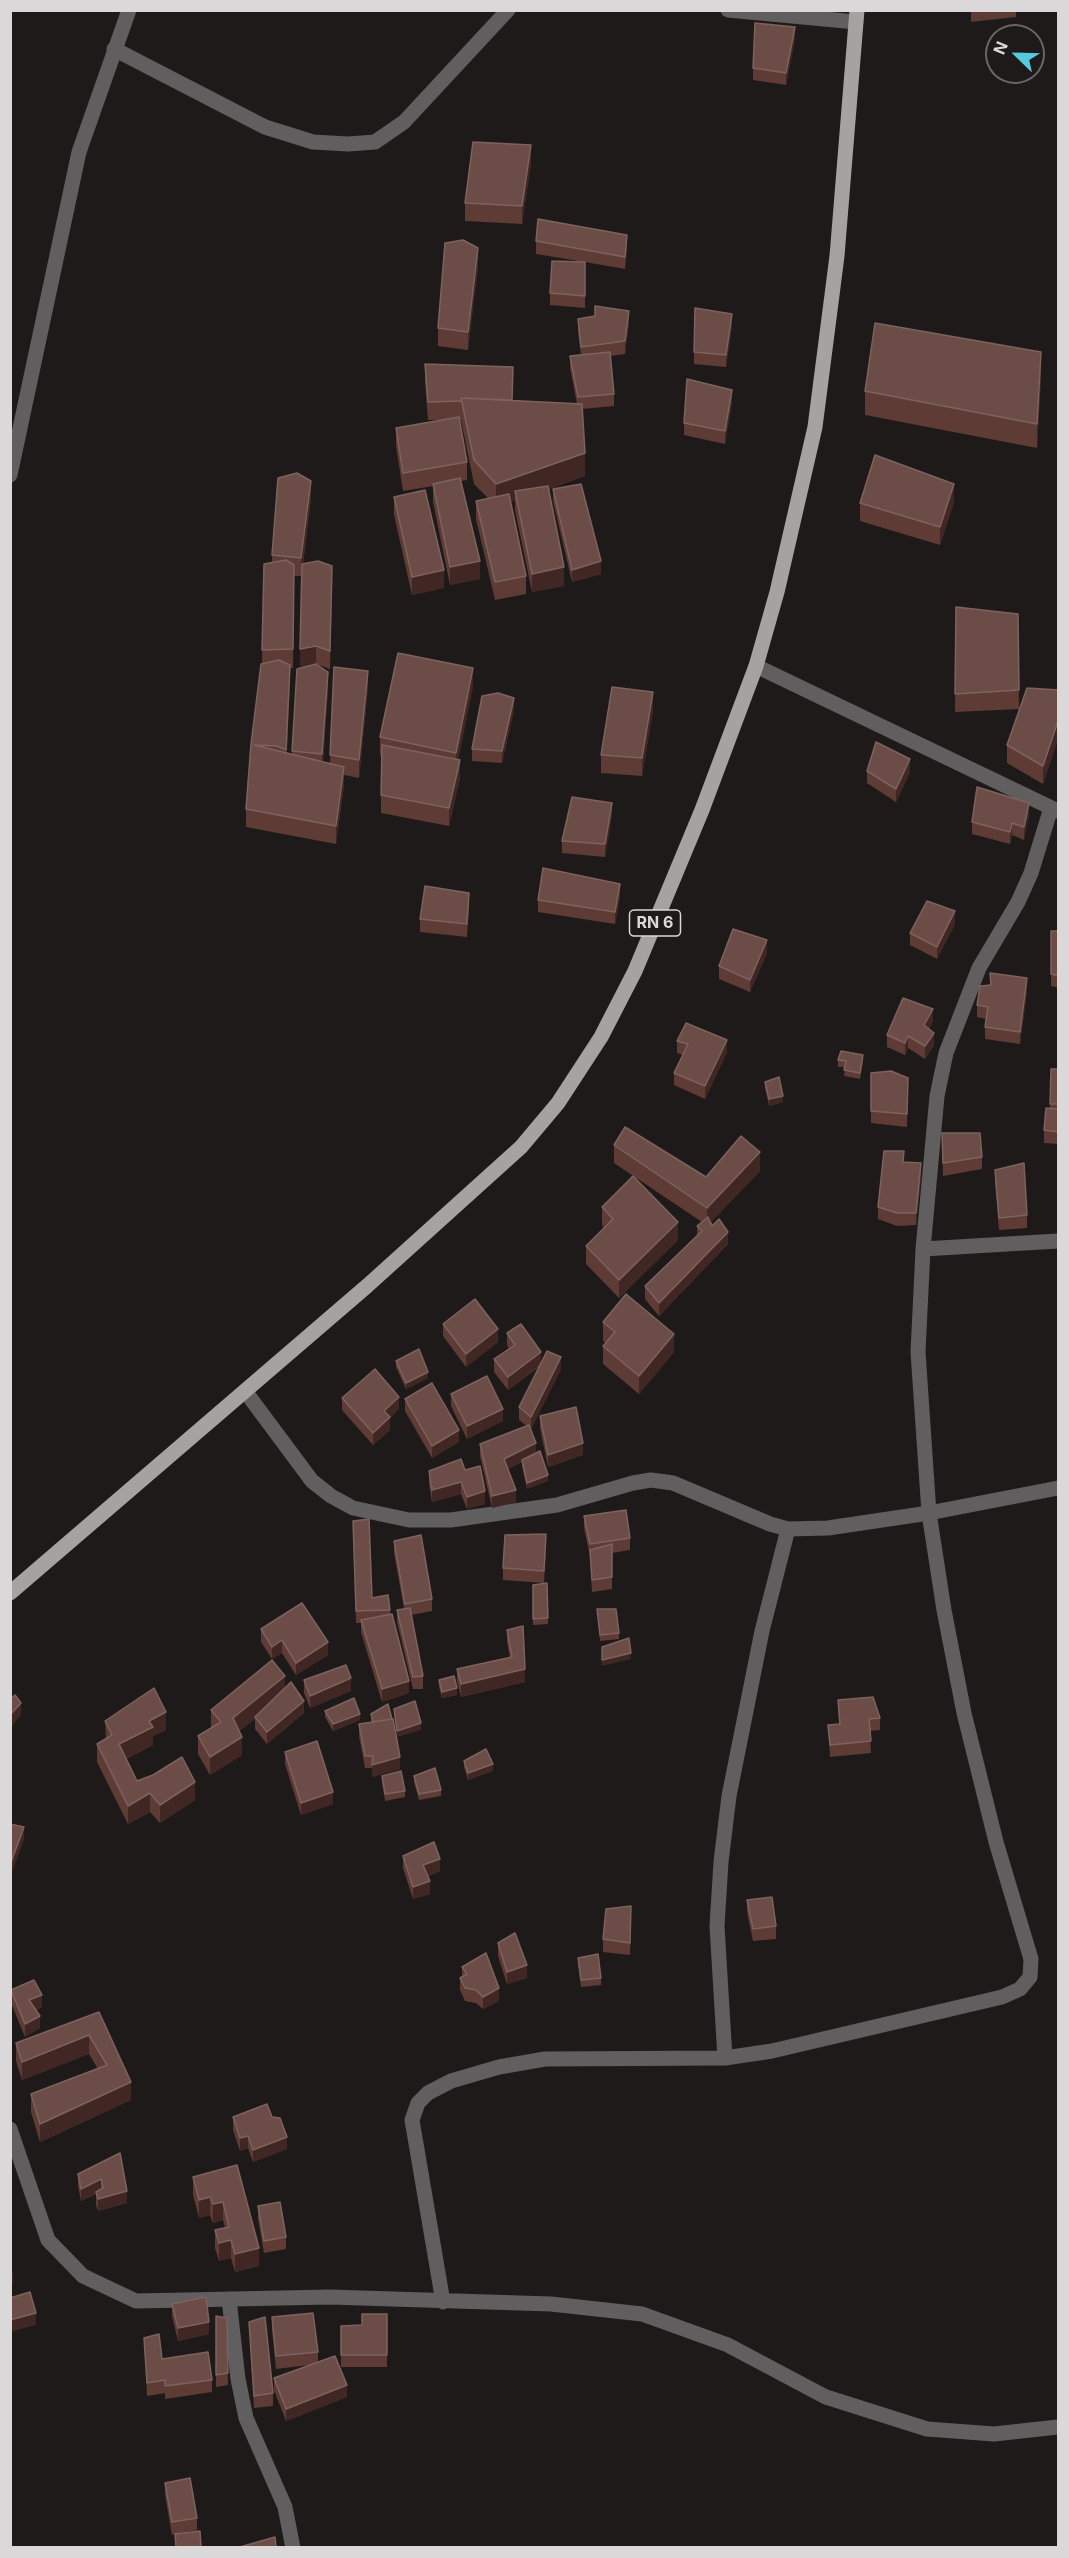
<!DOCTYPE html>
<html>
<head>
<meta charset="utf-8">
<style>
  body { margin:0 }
  #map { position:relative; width:1069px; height:2558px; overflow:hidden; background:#1e1a1a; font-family:Inter,sans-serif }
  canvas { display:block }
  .frame { position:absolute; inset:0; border:12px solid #dad8d8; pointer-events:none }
  .north { position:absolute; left:985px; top:24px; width:60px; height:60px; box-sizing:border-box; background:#1e1a1a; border:2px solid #696666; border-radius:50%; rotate:293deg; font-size:16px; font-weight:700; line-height:24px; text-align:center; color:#dad8d8 }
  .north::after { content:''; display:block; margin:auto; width:21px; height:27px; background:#54cadc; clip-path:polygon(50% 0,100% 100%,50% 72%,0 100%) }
</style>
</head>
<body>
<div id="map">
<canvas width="1069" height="2558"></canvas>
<div class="frame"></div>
<div class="north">N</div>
</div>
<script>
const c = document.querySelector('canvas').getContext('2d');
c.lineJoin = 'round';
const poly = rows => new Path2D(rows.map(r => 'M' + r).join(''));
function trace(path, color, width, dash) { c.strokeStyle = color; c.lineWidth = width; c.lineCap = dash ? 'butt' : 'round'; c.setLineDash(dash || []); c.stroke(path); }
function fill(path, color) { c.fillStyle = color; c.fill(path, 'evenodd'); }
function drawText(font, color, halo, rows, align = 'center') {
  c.font = font + ' Inter,sans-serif'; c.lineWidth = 4.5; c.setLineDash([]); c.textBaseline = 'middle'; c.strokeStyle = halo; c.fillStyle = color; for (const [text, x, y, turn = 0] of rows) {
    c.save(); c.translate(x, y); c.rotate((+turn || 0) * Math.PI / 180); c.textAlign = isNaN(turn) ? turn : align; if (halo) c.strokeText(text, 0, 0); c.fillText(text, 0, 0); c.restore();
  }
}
trace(poly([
  [728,10,856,22],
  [114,49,265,127,313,142,348,144,375,142,404,122,508,10],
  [10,475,79,152,129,10],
  [756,666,1058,811],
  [923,1249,1058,1241],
  [245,1391,312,1481,331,1496,353,1508,409,1520,451,1520,557,1505,633,1483,651,1480,673,1483,770,1524,788,1529,828,1528,929,1513,1058,1488],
  [725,2058,717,1926,721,1862,729,1796,762,1631,788,1529],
  [10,2129,48,2240,83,2276,136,2301,330,2297,551,2304,642,2314,728,2345,826,2397,927,2429,994,2434,1058,2427],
  [229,2299,238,2379,246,2418,285,2507,293,2548],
  [443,2302,412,2120,418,2103,428,2093,451,2081,499,2067,545,2059,725,2058,772,2051,1002,1997,1020,1989,1030,1977,1031,1959,996,1842,964,1713,944,1610,929,1513,918,1352,923,1249,937,1096,946,1053,979,968,1018,902,1031,873,1051,808]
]), '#605e5e', 15);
trace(poly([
  [10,1593,367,1286,521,1147,558,1103,601,1037,635,971,702,810,756,666,777,592,815,427,837,256,857,10]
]), '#a6a2a1', 15);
fill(poly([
  [971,10,1016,10,1016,17,971,22],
  [795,39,786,85,753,80,753,68],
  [531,163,522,224,465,221,465,203],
  [536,241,627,247,625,269,585,262,585,308,550,305,550,293,585,262,536,254],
  [478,266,468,350,438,346,438,328],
  [578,319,629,323,625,354,610,356,614,394,614,406,582,409,585,476,549,489,564,586,532,592,515,510,515,501,511,502,526,576,526,594,495,600,476,519,476,501,488,498,474,484,461,420,460,420,467,462,467,480,461,481,480,579,450,585,433,502,433,486,403,491,396,446,396,428,440,420,428,420,425,382,425,364,512,401,577,404,570,368,570,356,581,355,578,331],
  [732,326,726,367,694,364,694,352],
  [1041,376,1037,448,865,415,865,391],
  [732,402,725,444,684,435,684,423],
  [553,489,601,574,572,582,553,501],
  [394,497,444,588,412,595,394,515],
  [311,499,303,564,332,585,330,669,316,664,300,667,301,576,294,576,293,668,290,668,287,753,292,754,297,669,328,690,323,762,330,763,334,667,368,689,359,778,344,775,344,785,336,844,246,827,246,809,262,663,264,564,272,562,272,555],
  [954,502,940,545,860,521,860,503],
  [956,607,1018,614,1019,709,955,712],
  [473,686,458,760,460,778,449,826,381,813,381,756,380,755,380,737],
  [1059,690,1059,736,1043,784,1007,763,1007,745],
  [514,710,502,763,472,761,472,749],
  [653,710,642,776,601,773,601,755],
  [867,771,910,772,896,802,867,783],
  [612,815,605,857,562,853,562,841],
  [1029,815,1024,840,1012,835,1010,844,972,834,972,822],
  [620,897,615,924,538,912,538,900],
  [469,905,467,937,420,932,420,919],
  [955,924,937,959,910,945,910,933],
  [1051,931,1059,931,1059,988,1051,986],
  [767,953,750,992,719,979,719,966],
  [990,973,1027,991,1020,1044,985,1039,985,1027,986,1019,977,1017,977,1005,990,985],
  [933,1021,929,1029,934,1045,925,1059,908,1048,905,1055,887,1047,887,1035],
  [677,1041,727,1052,705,1099,674,1085,674,1073,683,1055,677,1053],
  [838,1060,863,1061,860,1079,844,1076,845,1067,838,1067],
  [1051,1069,1059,1069,1059,1144,1044,1143,1044,1130,1050,1108],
  [871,1073,908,1078,907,1127,871,1123],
  [765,1082,783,1102,769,1106,765,1088],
  [942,1133,982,1157,982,1169,943,1176],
  [614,1145,706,1177,760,1171,711,1222,728,1244,659,1316,645,1299,645,1286,697,1236,697,1226,702,1222,614,1163],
  [904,1162,921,1176,916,1225,897,1226,878,1219,878,1207],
  [995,1170,1027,1215,1027,1228,999,1230,995,1182],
  [602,1207,678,1240,619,1298,586,1264,586,1246,604,1228,602,1225],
  [603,1322,674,1352,639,1394,603,1364,603,1346,606,1343,603,1341],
  [443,1324,498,1342,466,1367,443,1336],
  [507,1333,541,1362,561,1369,531,1429,531,1428,536,1453,548,1481,527,1489,522,1466,522,1462,508,1469,516,1502,492,1508,480,1456,480,1444,527,1426,519,1420,519,1407,540,1366,508,1390,494,1372,494,1359,509,1349,507,1345],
  [396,1361,428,1378,406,1389,396,1367],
  [451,1394,503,1421,467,1439,451,1406],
  [342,1398,399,1409,390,1418,390,1430,373,1445,342,1410],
  [405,1399,459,1442,432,1458,405,1411],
  [540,1416,583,1455,548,1467,540,1428],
  [465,1470,485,1504,467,1509,461,1494,432,1502,429,1484,429,1471],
  [584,1516,630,1538,630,1550,612,1553,612,1589,592,1592,590,1556,584,1528],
  [353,1521,372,1598,390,1610,390,1614,409,1693,382,1702,361,1632,361,1623,356,1623],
  [394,1541,432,1599,432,1611,411,1615,423,1676,423,1689,413,1689,397,1622,397,1610,404,1609,394,1553],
  [546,1547,544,1583,503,1580,503,1568],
  [547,1583,548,1624,533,1625,533,1585],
  [597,1609,619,1633,619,1639,600,1641],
  [261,1629,328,1655,296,1675,282,1653,272,1659,261,1642],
  [507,1630,525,1682,461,1697,457,1681,457,1669,510,1658,507,1642],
  [304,1680,351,1691,310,1708,304,1693],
  [439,1680,457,1695,442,1698,439,1687],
  [285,1688,304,1713,267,1744,255,1729,255,1719,239,1731,242,1755,210,1775,198,1754,198,1736,211,1728,211,1710],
  [838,1700,880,1718,880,1730,870,1731,871,1753,830,1757,828,1725,839,1724],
  [325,1711,360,1720,333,1731,325,1717],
  [371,1714,400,1769,372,1777,372,1768,365,1768,359,1736,359,1724,371,1722],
  [105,1721,166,1730,153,1736,153,1745,126,1759,137,1781,195,1800,160,1823,150,1812,128,1824,97,1762,97,1744,106,1739],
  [285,1752,333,1804,301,1815,285,1764],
  [464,1761,493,1771,468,1780,464,1767],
  [382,1776,405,1791,405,1797,385,1801,382,1782],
  [414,1776,441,1790,441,1796,419,1800,414,1782],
  [403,1856,440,1871,428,1876,430,1894,413,1899,403,1868],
  [747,1900,776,1926,776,1939,753,1941,747,1912],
  [631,1919,630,1955,603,1952,603,1939],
  [498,1943,527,1978,507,1984,498,1956],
  [578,1958,601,1978,601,1985,581,1987,578,1964],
  [462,1967,499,2001,483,2009,476,2003,465,2001,460,1990,460,1978,462,1977],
  [11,1990,42,2007,36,2010,40,2028,25,2037,11,2003],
  [99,2012,131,2100,40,2142,31,2112,31,2094,98,2069,89,2054,22,2080,16,2061,16,2043],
  [233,2117,272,2117,287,2149,253,2162,248,2148,240,2151,233,2130],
  [120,2153,127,2203,98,2211,96,2205,96,2194,81,2201,78,2186,78,2174],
  [237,2165,259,2266,235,2272,231,2258,219,2261,215,2248,215,2230,225,2228,223,2220,213,2223,210,2215,199,2218,193,2195,193,2177],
  [258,2206,286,2237,286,2249,264,2253,258,2219],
  [172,2304,209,2334,178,2341,172,2316],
  [387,2314,387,2367,341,2367,341,2326,362,2325],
  [216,2316,227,2318,228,2385,216,2387],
  [272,2317,318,2352,318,2362,347,2397,286,2421,274,2390,274,2378,309,2365,276,2369,272,2330],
  [249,2322,273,2393,273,2406,254,2408],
  [144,2338,162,2359,212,2380,212,2392,165,2399,165,2393,147,2396],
  [165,2483,197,2518,197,2530,180,2533,201,2547,175,2547,175,2534,172,2535,165,2495]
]), '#5f3b35');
fill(poly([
  [795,27,795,39,786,85,786,73],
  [531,145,531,163,522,224,522,206],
  [478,248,478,266,468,350,468,332],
  [629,311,629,323,625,354,625,341],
  [732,314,732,326,726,367,726,355],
  [1041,352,1041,376,1037,448,1037,424],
  [732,390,732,402,725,444,725,431],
  [585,453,585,476,517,500,515,491,515,501,496,507,496,484],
  [311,481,311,499,301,576,301,558],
  [954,484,954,502,940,545,940,527],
  [480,561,480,579,450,585,450,567],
  [601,561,601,574,572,582,572,570],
  [564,567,564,586,532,592,532,574],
  [444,570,444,588,412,595,412,577],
  [316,646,316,664,300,667,300,649],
  [290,665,290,683,286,769,286,750],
  [473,668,473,686,456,771,456,753],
  [368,671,368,689,359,778,359,760],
  [328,672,328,690,322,772,322,754],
  [653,692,653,710,642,776,642,758],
  [514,698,514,710,502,763,502,751],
  [1059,718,1059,736,1043,784,1043,766],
  [910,759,910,772,896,802,896,789],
  [460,760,460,778,449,826,449,808],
  [344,767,344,785,336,844,336,826],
  [612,803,612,815,605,857,605,844],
  [1029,803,1029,815,1024,840,1024,827],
  [1012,823,1012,835,1010,844,1010,832],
  [620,884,620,897,615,924,615,912],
  [469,893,469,905,467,937,467,924],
  [955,911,955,924,937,959,937,947],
  [767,940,767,953,750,992,750,980],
  [1027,978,1027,991,1020,1044,1020,1032],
  [933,1009,933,1021,924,1038,924,1025],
  [934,1033,934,1045,925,1059,925,1046],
  [908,1036,908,1048,905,1055,905,1043],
  [727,1040,727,1052,705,1099,705,1086],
  [783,1096,783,1102,769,1106,769,1099],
  [760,1152,760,1171,707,1226,707,1208],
  [921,1163,921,1176,916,1225,916,1213],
  [678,1222,678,1240,619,1298,619,1280],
  [728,1232,728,1244,659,1316,659,1303],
  [498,1329,498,1342,466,1367,466,1354],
  [674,1334,674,1352,639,1394,639,1376],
  [541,1352,541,1364,508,1390,508,1377],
  [561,1357,561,1369,531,1429,531,1417],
  [428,1372,428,1378,406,1389,406,1383],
  [399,1397,399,1409,390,1418,390,1430,373,1445,373,1433,384,1411],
  [503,1409,503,1421,467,1439,467,1426],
  [459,1430,459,1442,432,1458,432,1446],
  [536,1443,536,1455,504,1471,504,1459],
  [583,1443,583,1455,548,1467,548,1455],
  [548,1475,548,1481,527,1489,527,1483],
  [461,1482,461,1494,432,1502,432,1490],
  [516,1490,516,1502,492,1508,492,1496],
  [485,1491,485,1504,467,1509,467,1497],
  [546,1534,546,1547,544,1583,544,1571],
  [282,1640,282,1653,272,1659,272,1647],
  [328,1642,328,1655,296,1675,296,1663],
  [631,1653,631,1659,602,1666,602,1660],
  [525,1669,525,1682,461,1697,461,1684],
  [285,1676,285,1694,255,1717,255,1719,233,1736,233,1718],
  [351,1678,351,1691,310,1708,310,1696],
  [409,1681,409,1693,382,1702,382,1689],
  [457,1688,457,1695,442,1698,442,1692],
  [304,1701,304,1713,267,1744,267,1732],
  [21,1703,21,1715,10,1728,10,1715],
  [166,1712,166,1730,153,1736,153,1745,119,1762,119,1744,149,1721],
  [360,1714,360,1720,333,1731,333,1724],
  [421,1723,421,1730,397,1737,397,1731],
  [242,1737,242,1755,210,1775,210,1757],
  [400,1757,400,1769,372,1777,372,1765],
  [493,1764,493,1771,468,1780,468,1773],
  [195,1782,195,1800,160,1823,160,1805],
  [333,1792,333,1804,301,1815,301,1803],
  [150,1793,150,1812,128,1824,128,1806],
  [24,1827,24,1840,10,1877,10,1865],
  [440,1859,440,1871,423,1877,423,1865],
  [430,1881,430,1894,413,1899,413,1887],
  [527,1965,527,1978,507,1984,507,1972],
  [499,1988,499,2001,483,2009,483,1997],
  [42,1995,42,2007,29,2012,29,2000],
  [40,2016,40,2028,25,2037,25,2024],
  [89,2035,89,2054,22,2080,22,2062],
  [131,2082,131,2100,40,2142,40,2124],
  [248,2136,248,2148,240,2151,240,2138],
  [287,2137,287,2149,253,2162,253,2150],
  [101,2179,101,2191,81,2201,81,2189],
  [127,2191,127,2203,98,2211,98,2199],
  [210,2197,210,2215,199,2218,199,2200],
  [223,2202,223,2220,213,2223,213,2204],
  [231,2240,231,2258,219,2261,219,2243],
  [259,2248,259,2266,235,2272,235,2254],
  [10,2272,13,2272,13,2284,10,2285],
  [36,2313,36,2325,10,2332,10,2320],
  [209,2322,209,2334,178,2341,178,2328],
  [347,2385,347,2397,286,2421,286,2409]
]), '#402723');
const building = poly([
  [755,23,795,27,786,73,753,68,755,23],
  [473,142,531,145,522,206,465,203,473,142],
  [538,219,627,235,625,257,536,241,538,219],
  [463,240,478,248,468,332,438,328,445,243,463,240],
  [552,261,585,262,585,296,550,293,552,261],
  [595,306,629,311,625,341,581,347,578,319,595,316,595,306],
  [695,308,732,314,726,355,694,352,695,308],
  [875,323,1041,352,1037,424,865,391,875,323],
  [610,352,614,394,578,397,570,356,610,352],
  [425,364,513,367,512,400,461,398,461,401,428,402,425,364],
  [687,379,732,390,725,431,684,423,687,379],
  [461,398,582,404,585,453,496,484,474,460,461,398],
  [459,417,467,462,403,473,396,428,459,417],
  [875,455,954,484,940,527,860,503,875,455],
  [297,473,311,481,301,558,272,555,278,478,297,473],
  [460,478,480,561,450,567,433,484,460,478],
  [581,484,601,561,572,570,553,489,581,484],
  [548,486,564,567,532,574,515,491,548,486],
  [425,490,444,570,412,577,394,497,425,490],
  [509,494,526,576,495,582,476,501,509,494],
  [286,560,294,565,293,649,262,650,264,564,286,560],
  [318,561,332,566,330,651,316,646,300,649,302,564,318,561],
  [956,607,1018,614,1019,690,955,694,956,607],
  [398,653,473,668,456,753,380,737,398,653],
  [279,660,290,665,286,750,277,746,254,745,344,767,336,826,246,809,251,744,261,664,279,660],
  [316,664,328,672,322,754,292,751,297,669,316,664],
  [334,667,368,671,359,760,330,755,334,667],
  [612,687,653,692,642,758,601,755,612,687],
  [1027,688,1059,690,1059,718,1043,766,1007,745,1027,688],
  [498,693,514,698,502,751,472,749,482,696,498,693],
  [876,742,910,759,896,789,867,771,876,742],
  [382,745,460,760,449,808,381,795,382,745],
  [977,787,1029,803,1024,827,1012,823,1010,832,972,822,977,787],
  [572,797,612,803,605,844,562,841,572,797],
  [543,868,620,884,615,912,538,900,543,868],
  [425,886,469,893,467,924,420,919,425,886],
  [927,901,955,911,937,947,910,933,927,901],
  [733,929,767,940,750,980,719,966,733,929],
  [1051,931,1059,931,1059,976,1051,974,1051,931],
  [990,973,1027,978,1020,1032,985,1027,988,1007,977,1005,980,986,991,985,990,973],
  [903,998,933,1009,924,1025,934,1033,925,1046,908,1036,905,1043,887,1035,903,998],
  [686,1023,727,1040,705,1086,674,1073,688,1044,677,1041,686,1023],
  [841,1051,863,1055,860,1073,844,1070,846,1061,838,1060,841,1051],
  [1051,1069,1059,1069,1059,1104,1050,1104,1051,1069],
  [891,1071,908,1078,907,1114,871,1111,871,1073,891,1071],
  [779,1077,783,1096,769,1099,765,1082,779,1077],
  [1046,1108,1059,1109,1059,1132,1044,1130,1046,1108],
  [625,1127,706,1177,741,1136,760,1152,707,1208,614,1145,625,1127],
  [942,1133,980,1133,982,1157,943,1163,942,1133],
  [884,1151,904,1151,903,1162,921,1163,916,1213,897,1213,878,1207,884,1151],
  [1024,1163,1027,1215,999,1218,995,1170,1024,1163],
  [633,1176,678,1222,619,1280,586,1246,613,1219,602,1207,633,1176],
  [708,1217,712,1226,719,1219,728,1232,659,1303,645,1286,702,1231,697,1226,708,1217],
  [626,1294,674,1334,639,1376,603,1346,615,1332,603,1322,626,1294],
  [475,1299,498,1329,466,1354,443,1324,475,1299],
  [521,1324,541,1352,508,1377,494,1359,515,1345,507,1333,521,1324],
  [419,1349,428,1372,406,1383,396,1361,419,1349],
  [547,1351,561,1357,531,1417,519,1407,547,1351],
  [375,1369,399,1397,384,1411,390,1417,373,1433,342,1398,375,1369],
  [487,1376,503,1409,467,1426,451,1394,487,1376],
  [432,1383,459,1430,432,1446,405,1399,432,1383],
  [576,1407,583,1443,548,1455,540,1416,576,1407],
  [529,1425,536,1443,504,1459,516,1490,492,1496,480,1444,529,1425],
  [540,1451,548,1475,527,1483,522,1460,540,1451],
  [461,1459,465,1470,480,1466,485,1491,467,1497,461,1482,432,1490,429,1471,461,1459],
  [626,1510,630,1538,590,1544,584,1516,626,1510],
  [369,1519,372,1598,388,1595,390,1610,356,1611,353,1521,369,1519],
  [546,1534,544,1571,503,1568,505,1535,546,1534],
  [421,1535,432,1599,405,1604,394,1541,421,1535],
  [612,1544,612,1577,592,1580,590,1550,612,1544],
  [547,1583,548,1618,533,1619,533,1585,547,1583],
  [302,1603,328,1642,296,1663,282,1640,272,1647,261,1629,302,1603],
  [410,1608,423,1676,413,1677,397,1610,410,1608],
  [597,1609,616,1609,619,1633,600,1635,597,1609],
  [392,1614,409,1681,382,1689,361,1620,392,1614],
  [523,1626,525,1669,461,1684,457,1669,512,1657,507,1630,523,1626],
  [629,1638,631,1653,602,1660,602,1647,629,1638],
  [272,1660,285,1676,233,1718,242,1737,210,1757,198,1736,221,1722,211,1710,272,1660],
  [346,1665,351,1678,310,1696,304,1680,346,1665],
  [454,1676,457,1688,442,1692,439,1680,454,1676],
  [291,1682,304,1701,267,1732,255,1717,291,1682],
  [154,1688,166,1712,149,1721,153,1727,119,1744,137,1781,153,1775,182,1757,195,1782,160,1805,150,1793,128,1806,97,1744,112,1735,105,1721,154,1688],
  [15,1695,21,1703,10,1715,10,1699,15,1695],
  [873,1697,880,1718,869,1719,871,1741,830,1745,828,1725,840,1724,838,1700,873,1697],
  [354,1698,360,1714,333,1724,325,1711,354,1698],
  [415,1701,421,1723,397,1731,394,1709,415,1701],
  [388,1704,392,1719,373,1722,371,1714,388,1704],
  [393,1719,400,1757,372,1765,373,1756,365,1756,359,1724,393,1719],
  [317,1741,333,1792,301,1803,285,1752,317,1741],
  [486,1749,493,1764,468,1773,464,1761,486,1749],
  [435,1768,441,1790,419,1794,414,1776,435,1768],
  [401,1771,405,1791,385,1794,382,1776,401,1771],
  [10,1824,24,1827,10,1865,10,1824],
  [434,1842,440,1859,423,1865,430,1881,413,1887,403,1856,434,1842],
  [772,1897,776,1926,753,1929,747,1900,772,1897],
  [631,1906,630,1943,603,1939,606,1909,631,1906],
  [515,1933,527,1965,507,1972,498,1943,515,1933],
  [486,1953,499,1988,483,1997,476,1990,465,1988,460,1978,467,1974,462,1967,486,1953],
  [598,1954,601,1978,581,1980,578,1958,598,1954],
  [34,1980,42,1995,29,2000,40,2016,25,2024,11,1990,34,1980],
  [99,2012,131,2082,40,2124,31,2094,107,2065,89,2035,22,2062,16,2043,99,2012],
  [267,2104,272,2117,280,2118,287,2137,253,2150,248,2136,240,2138,233,2117,267,2104],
  [120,2153,127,2191,98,2199,96,2192,103,2188,101,2179,81,2189,78,2174,120,2153],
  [237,2165,259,2248,235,2254,231,2240,219,2243,215,2230,229,2227,223,2202,213,2204,210,2197,199,2200,193,2177,237,2165],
  [280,2202,286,2237,264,2241,258,2206,280,2202],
  [30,2292,36,2313,10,2320,10,2298,30,2292],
  [206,2297,209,2322,178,2328,172,2304,206,2297],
  [313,2313,318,2352,276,2356,272,2317,313,2313],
  [362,2314,387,2314,387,2355,341,2355,341,2326,362,2325,362,2314],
  [216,2316,227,2318,228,2373,216,2375,216,2316],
  [265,2317,273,2393,254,2396,249,2322,265,2317],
  [159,2334,162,2359,208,2352,212,2380,165,2386,165,2380,147,2383,144,2338,159,2334],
  [335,2356,347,2385,286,2409,274,2378,335,2356],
  [190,2478,197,2518,172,2522,165,2483,190,2478],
  [200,2531,201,2547,176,2547,175,2534,200,2531],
  [275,2537,276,2547,240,2547,275,2537]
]);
fill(building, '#6c4c47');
trace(building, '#7e625e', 1.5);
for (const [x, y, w] of [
  [655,923,51]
]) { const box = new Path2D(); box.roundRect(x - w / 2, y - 13, w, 26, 4.5); c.fillStyle = '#1e1a1a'; c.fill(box); trace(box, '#dad8d8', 1.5); }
drawText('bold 16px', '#dad8d8', null, [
  ["RN 6",655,923]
]);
</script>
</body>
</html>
